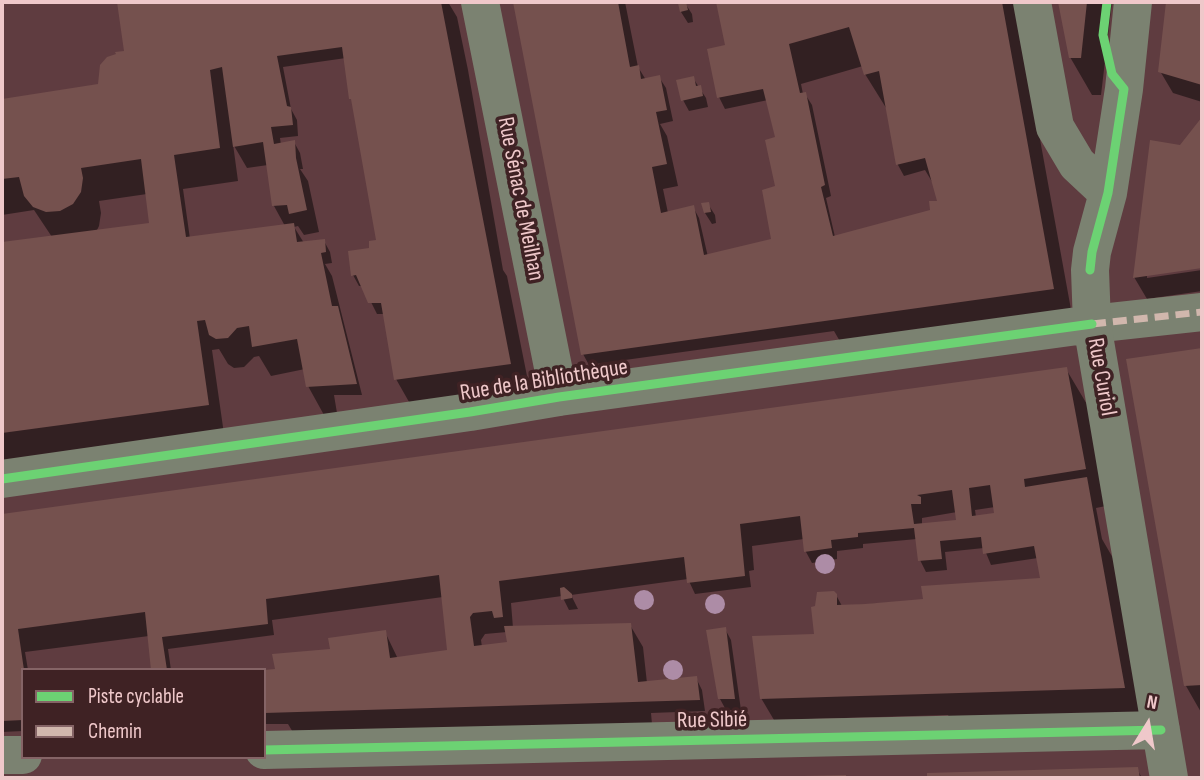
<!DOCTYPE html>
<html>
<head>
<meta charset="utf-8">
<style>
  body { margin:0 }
  #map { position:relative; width:1204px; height:780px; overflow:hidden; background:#5f3c40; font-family:"Sofia Sans Condensed",sans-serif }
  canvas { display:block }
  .frame { position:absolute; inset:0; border:4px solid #efc8ca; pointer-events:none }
  .legend { position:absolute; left:21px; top:668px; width:245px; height:91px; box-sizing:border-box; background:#3f2224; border:2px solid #856466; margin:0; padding:9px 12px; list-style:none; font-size:21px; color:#efc8ca }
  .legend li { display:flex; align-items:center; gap:14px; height:35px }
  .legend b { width:35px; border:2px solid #856466 }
  .north { position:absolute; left:1113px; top:689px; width:70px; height:70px; -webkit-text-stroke:5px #3f2224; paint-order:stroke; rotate:11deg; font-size:19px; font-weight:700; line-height:28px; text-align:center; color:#efc8ca }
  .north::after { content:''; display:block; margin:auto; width:24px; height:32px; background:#efc8ca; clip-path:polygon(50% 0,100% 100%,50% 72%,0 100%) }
</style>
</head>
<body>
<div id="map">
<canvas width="1204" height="780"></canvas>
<div class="frame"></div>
<ul class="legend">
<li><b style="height:9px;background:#6cd273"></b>Piste cyclable</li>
<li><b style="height:9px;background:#d1b7ad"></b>Chemin</li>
</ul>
<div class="north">N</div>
</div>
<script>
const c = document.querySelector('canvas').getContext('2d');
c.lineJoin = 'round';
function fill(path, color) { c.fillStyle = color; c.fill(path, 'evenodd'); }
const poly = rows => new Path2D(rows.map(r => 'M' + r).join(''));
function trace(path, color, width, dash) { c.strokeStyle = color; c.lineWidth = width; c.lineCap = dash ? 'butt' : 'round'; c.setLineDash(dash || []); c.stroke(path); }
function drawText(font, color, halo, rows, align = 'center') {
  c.font = font + ' "Sofia Sans Condensed",sans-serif'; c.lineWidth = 7; c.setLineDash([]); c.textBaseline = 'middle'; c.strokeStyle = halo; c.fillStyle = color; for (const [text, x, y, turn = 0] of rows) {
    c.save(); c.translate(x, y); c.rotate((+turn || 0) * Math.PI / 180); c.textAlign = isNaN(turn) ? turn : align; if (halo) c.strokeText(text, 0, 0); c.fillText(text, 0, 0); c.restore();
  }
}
fill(poly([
  [119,2,448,2,457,17,468,70,503,270,507,276,532,401,417,416,396,379,385,314,377,314,363,286,359,286,353,275,378,241,346,58,283,67,291,109,297,120,298,136,280,138,281,145,294,142,300,153,303,169,300,169,308,181,319,232,304,235,298,226,294,227,304,243,324,241,330,252,332,263,325,264,332,276,362,395,334,395,337,413,324,415,308,386,305,369,271,376,259,356,254,357,244,367,234,368,228,364,219,349,212,350,224,434,2,464,2,244,52,237,34,210,2,215,2,100,100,86,126,53],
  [233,144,247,168,268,165,274,206,285,226,190,239,183,189,238,181],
  [147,194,152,232,96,232,99,226,101,213,99,201],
  [515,2,625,2,638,67,646,80,659,77,666,88,673,121,660,124,667,136,678,186,663,189,668,213,693,207,699,218,708,257,774,241,777,187,777,138,768,100,725,109,719,97,727,47,718,2,1015,2,1074,326,849,357,834,331,589,365,583,354],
  [863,66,865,74,888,111,898,165,904,176,925,170,934,185,941,209,835,237,826,198,831,196,812,105,805,94,803,94,801,84],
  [1060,2,1112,2,1101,95,1092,95,1070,57],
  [1168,2,1202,2,1202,102,1173,93,1160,71],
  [685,3,692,14,693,22,688,23,681,12],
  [693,78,706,98,708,107,689,111,683,100],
  [1202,120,1202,266,1147,274,1147,278,1202,270,1202,291,1147,299,1134,277,1180,146],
  [708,204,715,215,716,223,712,224,705,213],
  [1202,350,1202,714,1186,686,1128,360],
  [1066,369,1088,406,1106,506,1096,508,1102,539,1117,565,1145,725,957,730,948,715,774,720,761,698,816,636,836,595,842,606,925,600,1042,580,1038,558,991,565,984,548,945,552,947,570,926,572,920,560,917,539,863,544,863,548,837,551,837,559,812,563,806,552,804,539,752,546,754,570,749,571,751,587,695,594,688,579,571,595,578,609,569,610,562,596,511,603,513,628,630,625,643,647,647,683,696,678,702,690,705,711,651,713,652,724,294,734,288,724,264,724,264,672,276,671,385,632,398,659,449,651,443,597,272,620,274,635,168,649,171,670,152,670,149,636,25,652,28,670,23,670,23,731,2,732,2,516],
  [995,507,996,515,976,517,975,510],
  [957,512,958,522,922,525,922,518],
  [507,632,509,644,482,647,481,640,485,634],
  [725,629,731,640,741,710,726,710,720,699],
  [1137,769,1142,778,929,778,929,775]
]), '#0007');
fill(poly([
  [117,2,441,2,511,364,394,380,381,303,368,303,356,275,351,276,348,251,369,248,369,241,376,240,351,99,349,99,342,47,277,56,287,106,291,107,293,125,271,127,274,144,295,140,296,158,307,210,289,214,287,205,272,206,263,142,233,147,222,67,210,70,220,148,174,155,186,237,294,223,297,242,325,239,326,252,321,253,332,306,338,306,357,384,306,387,297,339,252,347,249,326,237,328,228,338,216,339,209,335,205,320,197,321,209,405,2,433,2,242,149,223,141,159,81,168,83,178,81,192,73,204,60,211,46,212,33,207,24,196,19,177,2,179,2,99,98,84,100,65,107,57,116,54,115,52,124,51],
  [513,2,618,2,630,67,639,65,641,79,660,75,667,110,656,112,667,164,652,167,661,213,694,205,704,255,771,239,762,190,775,186,765,140,775,137,763,89,717,98,707,49,725,45,716,2,1002,2,1054,289,581,355],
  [849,27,864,75,879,71,896,165,925,158,937,201,929,201,930,210,833,236,821,187,825,185,806,92,800,93,789,44],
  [686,2,688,10,680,12,678,3],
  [1058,2,1087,2,1081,58,1069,58],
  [1166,2,1202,2,1202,85,1158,72],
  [694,76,696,86,701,85,703,96,681,101,676,80],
  [1202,117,1202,268,1133,278,1150,140,1180,145],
  [709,202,711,212,704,213,701,203],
  [1202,348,1202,685,1184,686,1126,359],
  [1067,367,1086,469,1024,479,1025,487,1087,477,1125,688,760,699,752,636,814,634,811,607,815,606,817,592,834,591,837,594,837,605,865,604,923,599,921,586,1040,578,1034,546,983,554,981,537,940,541,942,559,918,561,914,528,858,533,858,537,831,540,832,548,804,552,800,516,740,524,745,576,687,583,684,557,499,581,503,617,494,618,492,611,473,613,470,617,474,646,507,642,504,626,631,623,638,682,697,676,700,700,264,713,264,670,275,669,272,654,330,649,328,638,386,630,390,658,447,650,439,575,266,599,268,624,162,637,167,670,151,670,145,612,18,629,24,670,23,720,2,721,2,514],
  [990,485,994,513,972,516,969,488],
  [952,490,956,520,914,524,911,504,921,504,921,497,917,495],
  [564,587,572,594,572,598,561,600,560,588],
  [726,627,735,699,718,699,706,630],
  [1138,767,1140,778,927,778,927,773],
  [846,775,846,778,802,778,802,776]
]), '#75514e');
trace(poly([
  [1092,324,1202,312]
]), '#7b8271', 38);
trace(poly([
  [480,2,559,397],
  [1032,2,1055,127,1077,164,1108,193],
  [1133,2,1124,89,1108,193,1092,252,1090,270,1092,324,1169,778],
  [2,479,470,412,559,397,1092,324],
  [264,750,1161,730],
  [2,755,23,755]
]), '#7b8271', 38);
trace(poly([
  [1092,324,1202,312]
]), '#d1b7ad', 7, [14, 7]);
trace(poly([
  [1090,270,1092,252,1108,193,1124,89,1112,74,1103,35,1107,2],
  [2,479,470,412,559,397,1092,324],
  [264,750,1161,730]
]), '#6cd273', 9);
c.fillStyle = '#ad8ca6';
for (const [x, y] of [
  [825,564],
  [644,600],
  [715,604],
  [673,670]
]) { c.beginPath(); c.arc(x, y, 10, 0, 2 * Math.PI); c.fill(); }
drawText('23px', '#efc8ca', '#3f2224', [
  ["Rue Sénac de Meilhan",520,199,79],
  ["Rue Curiol",1101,377,80],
  ["Rue de la Bibliothèque",544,381,-9],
  ["Rue Sibié",712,721,-1]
]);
</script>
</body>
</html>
